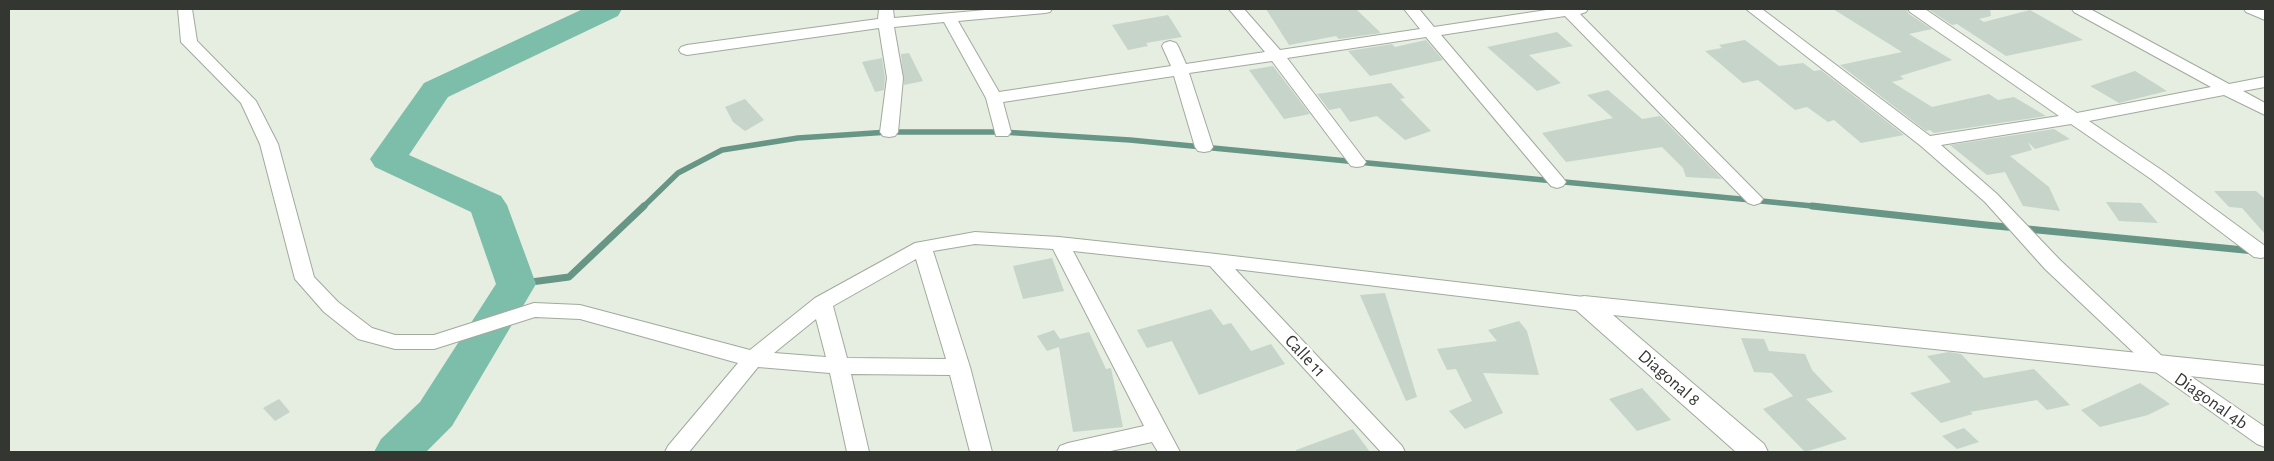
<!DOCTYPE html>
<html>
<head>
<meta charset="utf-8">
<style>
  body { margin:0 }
  #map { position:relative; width:2274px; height:461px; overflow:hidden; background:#e5eee1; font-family:"Alegreya Sans",sans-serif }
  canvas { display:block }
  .frame { position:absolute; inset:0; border:10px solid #333631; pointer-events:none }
</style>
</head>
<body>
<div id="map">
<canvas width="2274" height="461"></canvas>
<div class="frame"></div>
</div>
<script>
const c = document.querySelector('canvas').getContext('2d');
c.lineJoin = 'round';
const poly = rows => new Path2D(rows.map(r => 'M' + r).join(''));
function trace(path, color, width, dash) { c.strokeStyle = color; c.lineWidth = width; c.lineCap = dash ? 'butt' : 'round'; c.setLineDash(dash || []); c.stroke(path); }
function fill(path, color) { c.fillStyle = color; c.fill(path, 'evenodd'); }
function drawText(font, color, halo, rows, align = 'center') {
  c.font = font + ' "Alegreya Sans",sans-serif'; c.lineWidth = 5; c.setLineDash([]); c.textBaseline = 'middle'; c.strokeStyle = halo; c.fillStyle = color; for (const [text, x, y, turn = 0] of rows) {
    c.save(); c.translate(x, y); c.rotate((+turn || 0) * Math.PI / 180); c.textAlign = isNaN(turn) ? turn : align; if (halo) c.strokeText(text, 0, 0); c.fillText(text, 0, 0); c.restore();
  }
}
trace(poly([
  [643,207,678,173,722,150,798,138,889,132,1002,132,1130,140,1823,207]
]), '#679586', 5.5);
trace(poly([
  [1812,206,1986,225,2265,252],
  [516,284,569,277,644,206]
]), '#679586', 7);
fill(poly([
  [583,9,622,9,618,16,448,97,409,155,501,196,507,205,536,284,452,426,426,452,374,452,381,439,420,402,496,284,471,212,375,167,370,159,424,83,583,9]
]), '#7dbeaa');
fill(poly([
  [1266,9,1356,9,1381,33,1339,39,1336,36,1289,45],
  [1833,9,1906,9,1909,14,1932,29,1909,34,1952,60,1900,76,1904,79,1892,82,1932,107,1989,94,1998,100,2014,97,2046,116,1934,133,1930,130,1926,131,1840,65,1902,52],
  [1928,9,1990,9,1991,16,1979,19,1984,22,2030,10,2083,40,2006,56,1957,24,1952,25],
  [1168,15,1182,37,1146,43,1148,46,1128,50,1112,25],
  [1557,32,1573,46,1529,55,1561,83,1537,91,1487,47],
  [1426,40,1443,60,1370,76,1348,51,1392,44,1395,47],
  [1745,40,1779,66,1803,63,1814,71,1821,70,1904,135,1861,143,1834,120,1828,122,1807,107,1795,110,1758,80,1743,83,1705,51,1722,48,1719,45],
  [909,53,923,81,904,85,901,54],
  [882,58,885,78,884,90,875,92,862,62],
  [1273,66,1310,114,1284,119,1249,70],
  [2135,71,2167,91,2119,103,2090,86],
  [1391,83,1405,98,1400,99,1431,131,1405,140,1377,116,1350,122,1340,108,1329,110,1317,94],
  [1608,90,1642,119,1660,116,1722,179,1686,177,1683,168,1662,147,1566,162,1542,133,1613,118,1587,95],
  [745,99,764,120,745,131,733,122,725,107],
  [2054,129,2070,139,2035,149,2028,142,2032,150,2010,156,2049,187,2060,211,2023,206,2005,172,1987,175,1950,145],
  [2214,191,2256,191,2265,199,2265,234,2242,208,2229,207],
  [2106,202,2141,203,2158,223,2119,221],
  [1052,258,1064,291,1023,299,1013,266],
  [1385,293,1417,397,1406,401,1360,295],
  [1211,309,1223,325,1231,323,1251,351,1271,344,1285,364,1199,395,1172,341,1147,348,1137,330],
  [1519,321,1527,331,1539,375,1483,373,1503,413,1465,429,1449,411,1472,401,1456,369,1447,370,1437,349,1497,341,1488,330],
  [1054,330,1060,339,1089,332,1106,369,1111,368,1123,427,1073,432,1059,347,1047,351,1037,336],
  [1741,338,1764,339,1769,351,1805,354,1812,370,1833,392,1806,399,1847,439,1805,452,1763,409,1793,396,1772,373,1754,372],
  [1949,352,1961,354,1984,378,2034,369,2070,405,2047,410,2037,400,1970,412,1973,414,1941,423,1910,393,1951,382,1927,356],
  [2140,383,2170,404,2148,415,2100,427,2081,410],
  [1642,388,1671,420,1637,431,1609,399],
  [279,399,290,412,275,421,263,408],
  [1964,428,1979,442,1957,449,1942,436],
  [1353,429,1370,452,1296,452,1296,450]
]), '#c6d4ca');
const minor = poly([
  [178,9,192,9,197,41,256,101,278,144,314,277,338,302,372,328,395,335,434,335,534,303,580,305,750,350,815,298,915,243,975,232,1059,237,1216,254,1584,297,1591,299,1594,304,1591,309,1584,311,1235,269,1402,446,1405,452,1381,452,1210,266,1073,251,1180,452,1158,452,1152,442,1106,452,1057,452,1060,446,1068,443,1144,426,1053,249,975,244,933,251,970,367,992,452,970,452,950,375,851,374,869,452,847,452,830,373,758,367,689,452,665,452,668,446,738,363,580,319,535,317,434,349,395,349,358,339,324,312,295,279,260,144,241,103,181,42,178,9],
  [916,259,946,359,847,358,833,306,916,259],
  [816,319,826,357,774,353,816,319],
  [879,9,893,9,894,18,997,9,1052,9,1050,12,1045,13,958,21,999,92,1171,66,1162,46,1164,43,1170,41,1176,43,1178,46,1186,64,1265,52,1229,9,1244,9,1280,50,1420,29,1404,9,1419,9,1434,27,1553,9,1588,9,1586,12,1580,14,1763,199,1760,203,1754,205,1748,203,1565,16,1441,35,1563,178,1566,182,1563,186,1557,188,1551,186,1426,37,1287,58,1366,162,1363,166,1357,167,1351,166,1272,61,1189,73,1213,147,1210,151,1204,152,1198,151,1195,147,1174,76,1003,102,1011,132,1008,136,996,136,986,98,944,22,894,27,903,78,898,132,895,136,889,137,883,136,880,132,887,78,879,28,687,55,681,53,679,50,681,47,687,45,878,19,879,9],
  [1746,9,1762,9,1930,136,2059,116,1910,12,1908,9,1925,9,2077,113,2211,87,2074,12,2072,9,2090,9,2229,84,2265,77,2265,87,2243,91,2265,103,2265,115,2224,95,2089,121,2163,171,2265,246,2265,257,2261,258,2254,257,2151,179,2071,124,1941,145,1997,194,2059,259,2164,358,2265,427,2265,447,2257,444,2150,368,2045,269,1985,202,1921,146,1746,9],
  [2244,9,2265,10,2265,20,2246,12,2244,9]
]);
const tertiary = poly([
  [1584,296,2265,366,2265,384,1613,315,1764,444,1768,452,1736,452,1576,310,1572,304,1576,298,1584,296]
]);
trace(minor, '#a1aa9d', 2);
trace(tertiary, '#a1aa9d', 2);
fill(minor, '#fff');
fill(tertiary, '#fff');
drawText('18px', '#333631', '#fff', [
  ["Calle 11",1305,356,47],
  ["Diagonal 8",1669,378,41],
  ["Diagonal 4b",2211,401,35]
]);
</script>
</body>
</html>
